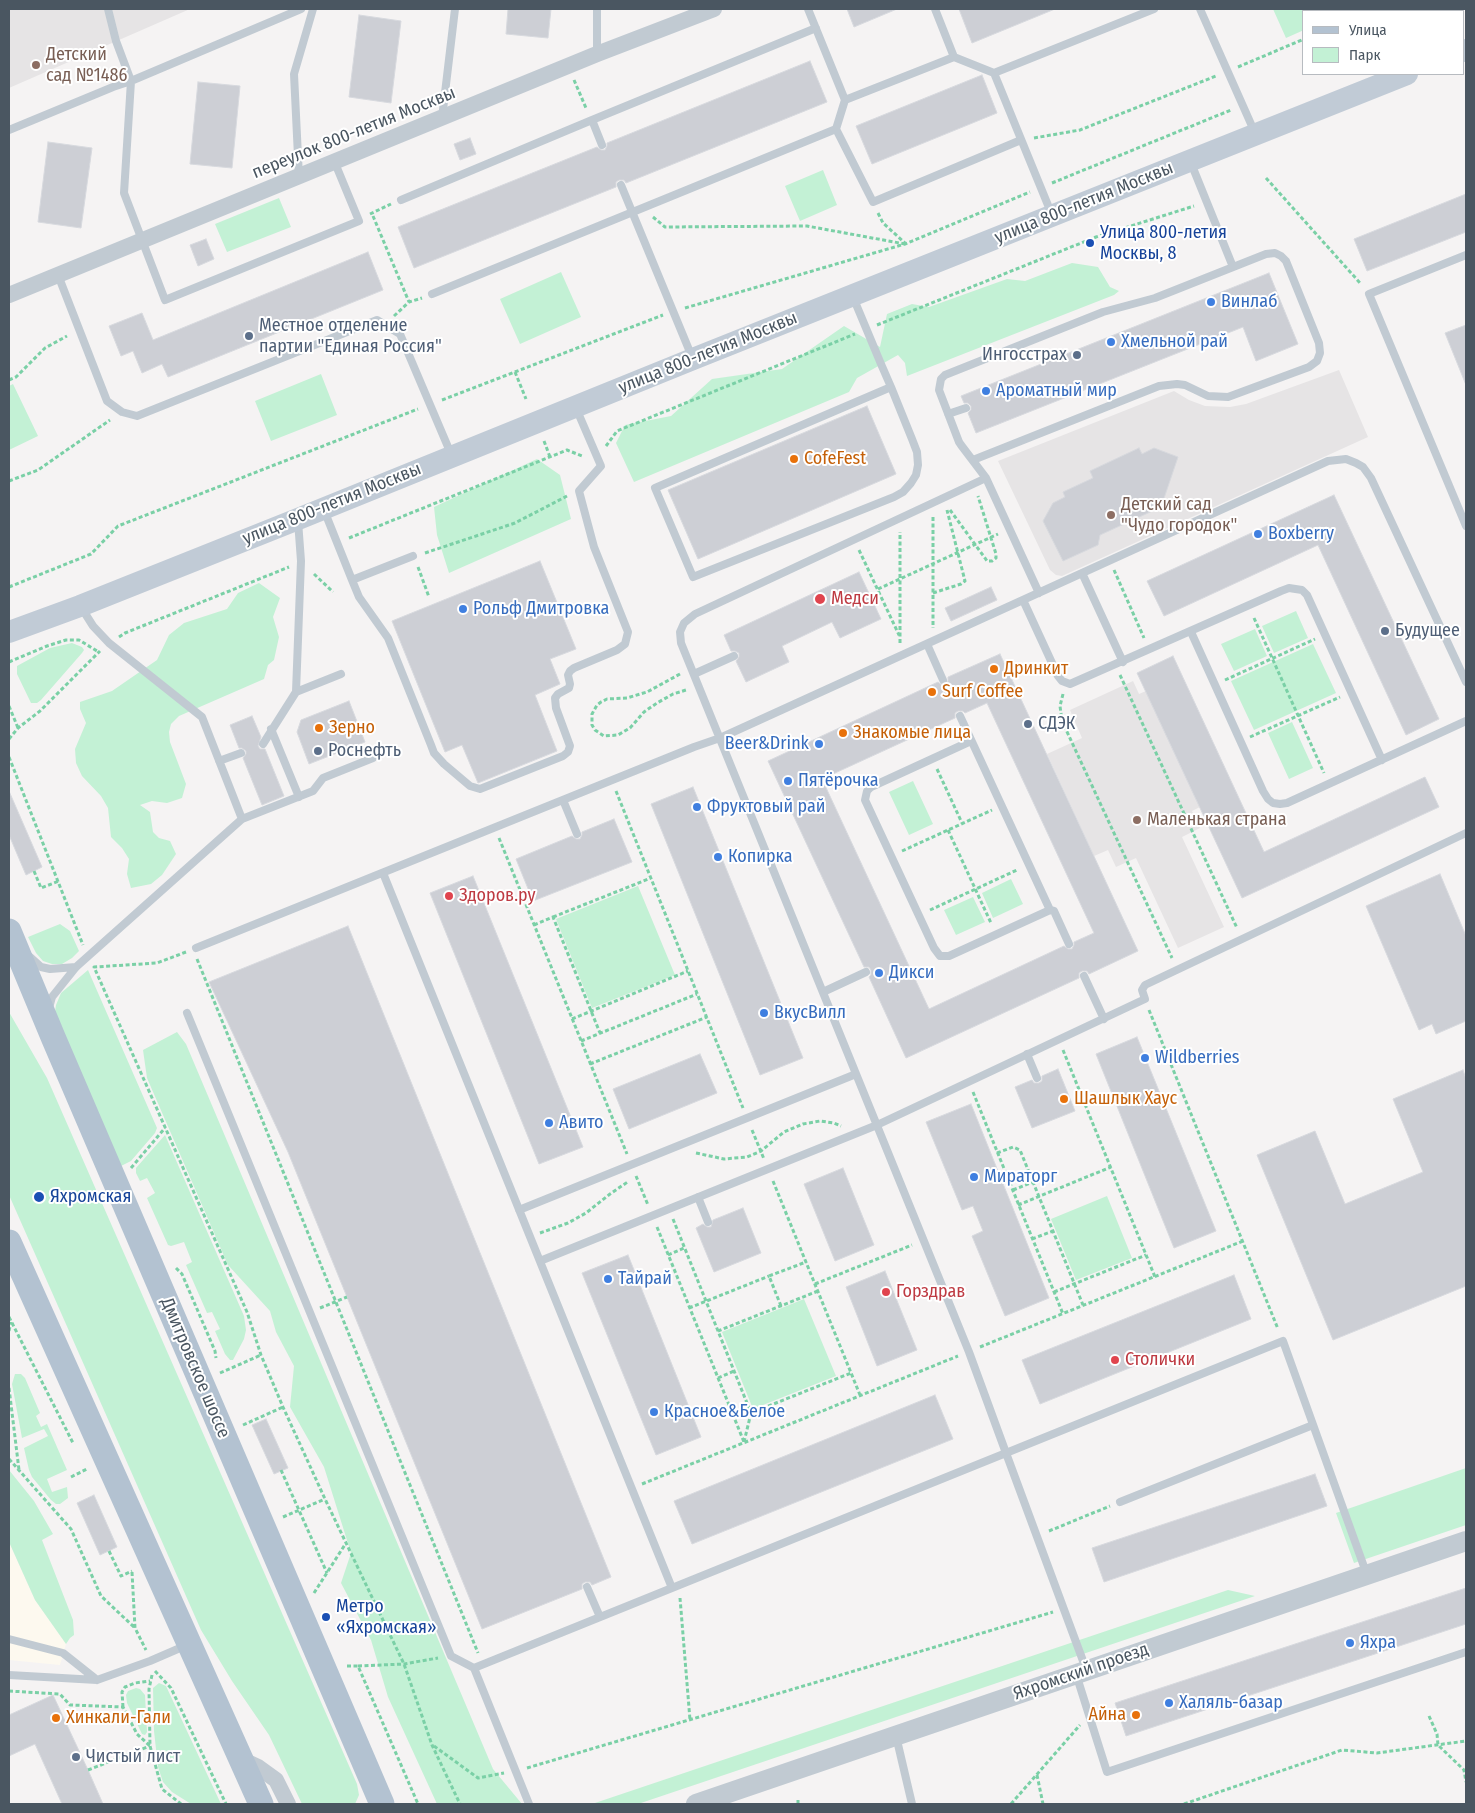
<!DOCTYPE html>
<html>
<head>
<meta charset="utf-8">
<style>
  body { margin:0 }
  #map { position:relative; width:1475px; height:1813px; overflow:hidden; background:#f5f3f3; font-family:"Fira Sans Condensed",sans-serif }
  canvas { display:block }
  .frame { position:absolute; inset:0; border:10px solid #4a5661; pointer-events:none }
  .legend { position:absolute; left:1302px; top:10px; width:162px; height:65px; box-sizing:border-box; background:#fff; border:1px solid #b7bbc0; margin:0; padding:6px 9px; list-style:none; font-size:15px; color:#4a5661 }
  .legend li { display:flex; align-items:center; gap:10px; height:25px }
  .legend b { width:25px; border:1px solid #b7bbc0 }
</style>
</head>
<body>
<div id="map">
<canvas width="1475" height="1813"></canvas>
<div class="frame"></div>
<ul class="legend">
<li><b style="height:6px;background:#b3c2d1"></b>Улица</li>
<li><b style="height:14px;background:#c3f1d5"></b>Парк</li>
</ul>
</div>
<script>
const c = document.querySelector('canvas').getContext('2d');
c.lineJoin = 'round';
function fill(path, color) { c.fillStyle = color; c.fill(path, 'evenodd'); }
const poly = rows => new Path2D(rows.map(r => 'M' + r).join(''));
function trace(path, color, width, dash) { c.strokeStyle = color; c.lineWidth = width; c.lineCap = dash ? 'butt' : 'round'; c.setLineDash(dash || []); c.stroke(path); }
function drawText(font, color, halo, rows, align = 'center') {
  c.font = font + ' "Fira Sans Condensed",sans-serif'; c.lineWidth = 4; c.setLineDash([]); c.textBaseline = 'middle'; c.strokeStyle = halo; c.fillStyle = color; for (const [text, x, y, turn = 0] of rows) {
    c.save(); c.translate(x, y); c.rotate((+turn || 0) * Math.PI / 180); c.textAlign = isNaN(turn) ? turn : align; if (halo) c.strokeText(text, 0, 0); c.fillText(text, 0, 0); c.restore();
  }
}
fill(poly([
  [9,1542,35,1600,66,1644,60,1665,9,1660]
]), '#fdf9ef');
fill(poly([
  [9,9,190,9,9,88],
  [1339,370,1368,437,1062,576,1056,575,1050,570,998,461,1174,391,1189,400,1205,406,1230,407,1246,404],
  [1133,681,1139,694,1146,691,1200,807,1192,811,1200,828,1182,837,1224,927,1178,948,1136,858,1116,867,1108,850,1094,856,1047,754,1082,738,1070,710]
]), '#e6e4e5');
fill(poly([
  [1273,9,1349,9,1350,11,1304,11,1304,30,1286,38],
  [823,170,837,205,800,221,785,186],
  [279,198,291,227,227,252,215,224],
  [1072,263,1098,267,1110,287,1119,291,1114,295,907,376,905,363,898,355,857,378,849,392,634,482,616,443,625,425,671,416,712,379,782,369,844,326,880,347,887,314,912,304,929,307,1007,279,1025,281],
  [561,272,581,317,520,344,500,299],
  [321,374,337,415,271,441,255,401],
  [13,384,38,436,9,450,9,386],
  [537,459,560,475,571,519,449,573,437,535,434,507],
  [259,583,280,598,273,617,279,637,274,660,268,665,264,679,179,716,171,724,169,732,170,742,186,784,182,798,167,803,152,801,140,805,150,812,153,832,159,838,170,841,176,854,162,875,151,884,131,888,127,874,129,859,122,848,111,837,108,808,101,796,82,776,76,763,75,749,86,723,80,709,80,702,112,691,157,660,169,635,184,623,227,609,238,593],
  [1296,611,1308,638,1274,653,1262,626],
  [1255,629,1267,656,1234,671,1221,644],
  [72,643,82,647,84,650,82,653,41,700,37,703,31,703,17,674,17,666,50,648],
  [1313,644,1336,693,1254,730,1231,681],
  [1292,722,1313,768,1289,779,1268,733],
  [913,781,933,824,909,835,889,792],
  [1011,879,1023,904,993,918,982,893],
  [638,886,675,975,592,1008,556,919],
  [973,897,985,922,956,935,944,910],
  [60,924,70,931,79,951,72,958,62,964,52,964,43,961,36,953,28,937],
  [88,970,157,1128,155,1133,131,1161,119,1167,54,1018,56,1005,61,993],
  [9,1012,47,1078,357,1784,359,1795,355,1804,302,1804,269,1735,232,1681,201,1630,9,1195],
  [177,1032,186,1044,493,1769,522,1804,437,1804,388,1697,371,1640,341,1583,351,1553,324,1467,290,1407,294,1366,276,1332,270,1311,228,1265,147,1078,143,1050],
  [165,1135,244,1316,246,1330,244,1339,233,1360,230,1360,225,1354,215,1331,220,1329,212,1312,207,1313,186,1265,192,1262,184,1242,171,1246,168,1245,147,1198,155,1193,147,1178,140,1181,136,1173,136,1168],
  [1107,1196,1132,1258,1076,1280,1051,1219],
  [804,1299,836,1376,753,1409,722,1332],
  [15,1374,21,1374,25,1378,40,1413,36,1416,41,1427,47,1424,67,1470,47,1479,52,1492,67,1487,68,1498,60,1504,56,1504,51,1500,32,1477,29,1470,24,1448,48,1436,44,1429,22,1438,12,1384],
  [1466,1468,1466,1525,1354,1563,1336,1513],
  [9,1470,34,1501,53,1534,42,1540,73,1620,74,1635,70,1638,66,1644,35,1600,9,1542],
  [1228,1590,1255,1596,638,1804,592,1804],
  [159,1683,166,1686,221,1804,191,1804,172,1792,163,1782,158,1767,154,1731,153,1688],
  [136,1688,140,1689,145,1695,147,1732,145,1735,142,1734,127,1703,126,1695,128,1691]
]), '#c3f1d5');
const building = poly([
  [508,9,551,9,548,38,506,34,508,9],
  [847,9,897,9,854,27,847,9],
  [959,9,1055,9,972,43,959,9],
  [359,15,401,21,391,103,349,97,359,15],
  [810,61,827,102,626,183,624,180,619,180,616,182,616,187,414,268,398,227,597,147,601,150,605,150,607,146,607,143,810,61],
  [982,75,997,113,872,164,856,126,982,75],
  [198,82,240,86,232,168,190,164,198,82],
  [470,138,476,154,460,160,454,144,470,138],
  [48,142,92,148,81,228,38,222,48,142],
  [1466,194,1466,232,1367,271,1354,239,1466,194],
  [206,239,214,259,198,266,190,245,206,239],
  [368,252,383,290,168,377,162,364,142,373,133,351,121,356,109,326,142,313,153,340,368,252],
  [1269,273,1298,344,1256,361,1243,327,976,433,968,413,971,410,971,406,968,403,964,403,961,396,1269,273],
  [1466,325,1466,385,1445,333,1466,325],
  [867,406,896,474,698,559,668,490,867,406],
  [1139,448,1142,454,1154,448,1178,457,1161,507,1100,535,1098,545,1063,561,1043,521,1053,503,1065,497,1063,492,1093,478,1090,471,1139,448],
  [1334,495,1439,719,1406,735,1318,545,1164,616,1147,581,1334,495],
  [540,561,576,649,550,659,560,684,535,695,557,751,478,783,462,745,445,752,392,621,540,561],
  [859,572,881,619,840,638,832,622,782,646,789,662,746,682,736,661,739,657,739,653,735,651,731,651,724,635,859,572],
  [991,587,997,600,951,621,945,608,991,587],
  [1000,654,1138,951,1089,974,1087,971,1082,971,1079,973,1079,978,906,1058,869,977,871,975,871,970,869,967,864,967,768,761,938,682,942,685,946,685,948,681,948,677,1000,654],
  [987,703,1094,933,1074,942,1074,945,1072,949,1068,949,1064,946,929,1009,822,779,955,718,955,713,958,711,963,711,965,713,987,703],
  [1173,656,1264,852,1425,777,1439,807,1242,898,1137,673,1173,656],
  [349,701,365,742,309,764,297,732,301,720,349,701],
  [252,716,261,737,258,746,260,749,265,749,284,796,262,805,243,758,246,754,246,751,242,748,239,748,230,725,252,716],
  [693,787,803,1058,760,1075,651,804,693,787],
  [9,791,42,867,26,875,9,835,9,791],
  [614,819,632,862,533,901,516,859,572,836,576,839,580,839,582,835,582,832,614,819],
  [1440,874,1466,936,1466,1021,1436,1034,1432,1024,1419,1030,1366,906,1440,874],
  [473,876,583,1147,539,1164,430,893,473,876],
  [348,926,611,1577,592,1585,590,1582,585,1582,582,1584,582,1589,482,1629,288,1152,209,982,348,926],
  [1137,1037,1216,1231,1174,1248,1096,1054,1137,1037],
  [700,1054,717,1093,629,1129,613,1089,700,1054],
  [1058,1069,1075,1111,1032,1128,1015,1087,1032,1080,1034,1083,1039,1083,1042,1081,1042,1076,1058,1069],
  [1463,1070,1466,1079,1466,1286,1333,1340,1257,1155,1315,1131,1345,1204,1423,1172,1393,1099,1463,1070],
  [971,1104,1049,1298,1005,1316,972,1236,983,1231,973,1206,962,1210,926,1122,971,1104],
  [843,1168,874,1245,835,1261,804,1184,843,1168],
  [743,1208,761,1253,714,1272,696,1228,703,1224,707,1227,711,1227,713,1220,743,1208],
  [628,1255,701,1437,656,1455,582,1273,628,1255],
  [885,1271,917,1350,877,1366,846,1287,885,1271],
  [1234,1275,1251,1319,1040,1404,1022,1360,1234,1275],
  [935,1395,953,1439,692,1544,674,1501,935,1395],
  [266,1419,288,1468,274,1474,252,1425,266,1419],
  [1315,1474,1327,1506,1104,1582,1092,1548,1315,1474],
  [94,1495,117,1547,100,1555,77,1503,94,1495],
  [1466,1588,1466,1624,1126,1736,1115,1703,1466,1588],
  [53,1695,88,1770,103,1804,62,1804,35,1744,9,1756,9,1715,53,1695]
]);
fill(building, '#cdcfd5');
trace(building, '#d7d9de', 1);
trace(poly([
  [1368,11,1374,9],
  [1238,67,1304,39],
  [574,80,586,108],
  [1034,138,1080,130,1216,76],
  [1266,178,1361,284],
  [1052,183,1231,110],
  [878,213,883,223,905,243],
  [370,214,391,204],
  [373,216,409,302],
  [653,217,665,227,807,226,905,244],
  [685,308,905,244,1030,192],
  [394,316,409,302,422,298],
  [877,325,1096,237,1194,206],
  [515,372,526,399],
  [9,380,16,377,45,348,67,336],
  [442,400,663,315],
  [544,441,550,457],
  [606,446,617,431,855,334],
  [9,481,38,470,110,420],
  [950,510,985,558,987,561,992,561,996,558,996,554,978,496],
  [933,517,933,628],
  [349,538,567,450,582,456],
  [859,550,899,635],
  [425,553,515,523,567,496],
  [418,567,429,597],
  [1114,570,1144,638],
  [314,574,333,592],
  [9,587,91,554,118,526,418,409],
  [878,589,998,534],
  [933,593,961,584,965,581,947,510],
  [1254,618,1324,773],
  [119,637,125,633,289,567],
  [900,643,900,532],
  [9,662,47,646,66,640,79,640,97,651],
  [680,674,647,692,627,698,607,699,601,702,597,705,592,714,592,725,595,730,604,736,618,735,630,728,644,712,657,703,673,694,686,690],
  [1120,675,1237,928],
  [1225,680,1315,639],
  [1063,694,1060,706,1062,721,1172,958],
  [9,706,18,728],
  [1250,737,1340,697],
  [9,739,18,728,40,711,100,651],
  [9,757,83,945],
  [937,769,962,823],
  [616,791,743,1108],
  [948,830,991,923],
  [499,838,627,1154],
  [902,851,992,810],
  [34,871,41,888,59,881],
  [930,910,1017,870],
  [553,917,651,878],
  [534,925,553,917,600,1033],
  [186,952,157,963,94,967,247,1312,261,1355,283,1407,325,1499,404,1664,432,1745,460,1804],
  [197,959,478,1653],
  [1149,1010,1278,1329],
  [572,1019,688,971],
  [581,1041,697,994],
  [1063,1050,1155,1277],
  [590,1064,707,1017],
  [973,1092,1063,1314],
  [752,1130,764,1159],
  [696,1153,724,1159,747,1157,761,1151,784,1132,803,1124,820,1121,834,1123,841,1126],
  [997,1153,1013,1147,1020,1150,1083,1305],
  [131,1168,165,1128],
  [636,1176,648,1205],
  [773,1181,860,1395],
  [1013,1190,1033,1182],
  [1018,1205,1111,1167],
  [673,1219,718,1331],
  [657,1227,744,1442],
  [540,1233,568,1223,586,1213,610,1194,629,1181],
  [1032,1239,1053,1231],
  [668,1255,684,1248],
  [176,1268,182,1274,215,1351,216,1358],
  [815,1284,912,1245],
  [818,1291,718,1331,751,1413,851,1373],
  [1054,1292,1146,1255],
  [781,1306,769,1276,806,1262],
  [320,1308,347,1297],
  [689,1308,769,1276],
  [9,1317,73,1443],
  [9,1331,11,1322],
  [980,1347,1243,1241],
  [220,1373,261,1355],
  [718,1378,734,1371],
  [9,1388,19,1470],
  [243,1425,283,1407],
  [744,1442,751,1413],
  [9,1459,71,1529,101,1596,135,1628],
  [281,1470,327,1573],
  [71,1477,87,1469],
  [642,1484,958,1356],
  [283,1517,325,1499],
  [1049,1531,1110,1506],
  [109,1551,121,1576,132,1571],
  [132,1572,135,1628,146,1650],
  [314,1593,346,1543],
  [680,1598,690,1720],
  [347,1666,358,1666,418,1804],
  [358,1666,404,1664,438,1658],
  [155,1671,171,1688,226,1804],
  [152,1675,149,1689,150,1746,162,1789,181,1804],
  [9,1691,60,1694,70,1705,123,1707,137,1734,150,1746],
  [123,1707,122,1692,125,1687,135,1683,150,1681],
  [1429,1716,1437,1734,1438,1745,1464,1770,1466,1782],
  [434,1746,478,1778,504,1773],
  [527,1768,1053,1612],
  [88,1770,150,1746],
  [1037,1775,1043,1804],
  [798,1800,798,1804],
  [1011,1804,1080,1725],
  [1184,1804,1342,1750,1377,1753,1466,1741]
]), '#7ad0a6', 3, [4, 2.5]);
trace(poly([
  [108,9,116,41,131,81,124,193,165,300,359,221,335,163],
  [808,9,845,100],
  [1200,9,1255,133],
  [597,54,597,9],
  [954,57,994,73,1154,9],
  [994,73,1052,215],
  [442,118,455,9],
  [836,129,873,202,1021,140],
  [9,130,113,87,131,81,301,9],
  [602,145,592,120,816,28],
  [1191,163,1233,267],
  [299,177,294,74,313,9],
  [621,185,692,357],
  [401,200,592,120],
  [1466,255,1369,294,1466,526],
  [58,275,107,401,122,412,137,416,377,320,400,334,451,454],
  [432,294,836,129,845,100,954,57,935,9],
  [853,297,881,364,891,387,912,439,917,452,918,465,916,475,911,483,903,492,894,497,693,577,655,488,891,387],
  [948,414,966,408],
  [973,460,1159,386,1177,384,1185,385,1208,396,1228,397,1309,367,1317,361,1320,353,1319,343,1286,261,1281,256,1275,253,1266,254,1155,298,1103,312,945,375,941,379,939,390,959,442,961,445,986,478,1039,593],
  [986,478,695,614,684,623,680,632,681,643,969,1352,1006,1453,1283,1341,1367,1575],
  [324,510,352,580,413,556],
  [1082,573,1123,662],
  [352,580,359,597,388,638,431,745,434,753,444,764,470,786,480,789,563,756,568,752,570,746,556,708,555,698,558,694,569,688,570,684,568,675,570,671,574,668,617,650,625,644,628,632,594,547,579,491,601,466,576,408],
  [1023,600,1058,676,1062,681,1070,684,1281,591,1289,588,1302,590,1307,595,1382,760],
  [81,607,93,626,109,643,202,717,242,819],
  [1191,632,1263,791,1268,799,1273,803,1280,804,1287,803,1466,721],
  [927,644,943,680],
  [694,674,734,656],
  [296,692,341,674],
  [960,716,1050,910,1054,911,1069,944],
  [271,729,299,797],
  [971,741,871,787,867,791,865,800,934,948,940,956,949,956,1050,910],
  [263,744,296,692,301,561,298,521],
  [219,761,241,753],
  [563,800,577,834],
  [383,873,672,1588],
  [196,948,694,747,720,738,1328,461,1346,459,1356,463,1363,467,1371,478,1466,682],
  [30,957,41,967,50,969,76,967],
  [1084,976,1104,1019],
  [823,992,866,972],
  [49,1008,52,997,76,967,242,819,313,791,323,778,373,758],
  [187,1013,451,1656,474,1668,529,1804],
  [1027,1054,1037,1078],
  [698,1197,708,1222],
  [519,1210,856,1074],
  [540,1261,877,1125,1145,999,1142,990,1145,985,1466,833],
  [1120,1502,1313,1425],
  [587,1587,600,1617],
  [9,1639,63,1653,97,1680],
  [474,1668,1006,1453,1086,1669],
  [1076,1674,1107,1772,1466,1652],
  [9,1675,97,1680,150,1661,187,1645],
  [896,1736,912,1804]
]), '#c1cad2', 8);
trace(poly([
  [9,295,597,54,714,9],
  [241,1759,258,1767,276,1780,288,1804]
]), '#c1cad2', 16);
trace(poly([
  [696,1804,1466,1541]
]), '#c1cad2', 20);
trace(poly([
  [1464,51,1466,50],
  [9,632,80,606,298,519,693,359,1407,74]
]), '#c1cbd6', 22);
trace(poly([
  [9,931,53,1037,382,1804],
  [9,1242,261,1804]
]), '#b3c2d1', 25);
for (const [x, y, r, color] of [
  [36,65,5,"#8d6e63"],
  [1090,243,5,"#1a4fb4"],
  [1211,302,5,"#3f7fe0"],
  [249,336,5,"#5c6f8a"],
  [1111,342,5,"#3f7fe0"],
  [1077,355,5,"#5c6f8a"],
  [986,391,5,"#3f7fe0"],
  [794,459,5,"#e8710a"],
  [1111,515,5,"#8d6e63"],
  [1258,534,5,"#3f7fe0"],
  [820,599,6,"#e0444e"],
  [463,609,5,"#3f7fe0"],
  [1385,631,5,"#5c6f8a"],
  [994,669,5,"#e8710a"],
  [932,692,5,"#e8710a"],
  [1028,724,5,"#5c6f8a"],
  [319,728,5,"#e8710a"],
  [843,733,5,"#e8710a"],
  [819,744,5,"#3f7fe0"],
  [318,751,5,"#5c6f8a"],
  [788,781,5,"#3f7fe0"],
  [697,807,5,"#3f7fe0"],
  [1137,820,5,"#8d6e63"],
  [718,857,5,"#3f7fe0"],
  [449,896,5,"#e0444e"],
  [879,973,5,"#3f7fe0"],
  [764,1013,5,"#3f7fe0"],
  [1145,1058,5,"#3f7fe0"],
  [1064,1099,5,"#e8710a"],
  [549,1123,5,"#3f7fe0"],
  [974,1177,5,"#3f7fe0"],
  [39,1197,6,"#1a4fb4"],
  [608,1279,5,"#3f7fe0"],
  [886,1292,5,"#e0444e"],
  [1115,1360,5,"#e0444e"],
  [654,1412,5,"#3f7fe0"],
  [326,1617,5,"#1a4fb4"],
  [1350,1643,5,"#3f7fe0"],
  [1169,1703,5,"#3f7fe0"],
  [1136,1715,5,"#e8710a"],
  [56,1718,5,"#e8710a"],
  [76,1757,5,"#5c6f8a"]
]) { const dot = new Path2D(); dot.arc(x, y, r, 0, 2 * Math.PI); c.fillStyle = color; c.fill(dot); trace(dot, '#fff', 2); }
drawText('18px', '#785e54', '#fff', [
  ["Детский",46,55],
  ["сад №1486",46,76],
  ["Детский сад",1121,505],
  ["\"Чудо городок\"",1121,526],
  ["Маленькая страна",1147,820]
], 'left');
drawText('18px', '#4a5661', '#fff', [
  ["переулок 800-летия Москвы",354,133,-22],
  ["улица 800-летия Москвы",1084,203,-22],
  ["улица 800-летия Москвы",708,353,-22],
  ["улица 800-летия Москвы",332,504,-22],
  ["Дмитровское шоссе",195,1368,67],
  ["Яхромский проезд",1081,1672,-19]
]);
drawText('18px', '#164399', '#fff', [
  ["Улица 800-летия",1100,233],
  ["Москвы, 8",1100,254],
  ["Яхромская",50,1197],
  ["Метро",336,1607],
  ["«Яхромская»",336,1628]
], 'left');
drawText('18px', '#366cbe', '#fff', [
  ["Винлаб",1221,302],
  ["Хмельной рай",1121,342],
  ["Ароматный мир",996,391],
  ["Boxberry",1268,534],
  ["Рольф Дмитровка",473,609],
  ["Beer&Drink",809,744,"right"],
  ["Пятёрочка",798,781],
  ["Фруктовый рай",707,807],
  ["Копирка",728,857],
  ["Дикси",889,973],
  ["ВкусВилл",774,1013],
  ["Wildberries",1155,1058],
  ["Авито",559,1123],
  ["Мираторг",984,1177],
  ["Тайрай",618,1279],
  ["Красное&Белое",664,1412],
  ["Яхра",1360,1643],
  ["Халяль-базар",1179,1703]
], 'left');
drawText('18px', '#4e5e75', '#fff', [
  ["Местное отделение",259,326],
  ["партии \"Единая Россия\"",259,347],
  ["Ингосстрах",1067,355,"right"],
  ["Будущее",1395,631],
  ["СДЭК",1038,724],
  ["Роснефть",328,751],
  ["Чистый лист",86,1757]
], 'left');
drawText('18px', '#c56008', '#fff', [
  ["CofeFest",804,459],
  ["Дринкит",1004,669],
  ["Surf Coffee",942,692],
  ["Зерно",329,728],
  ["Знакомые лица",853,733],
  ["Шашлык Хаус",1074,1099],
  ["Айна",1126,1715,"right"],
  ["Хинкали-Гали",66,1718]
], 'left');
drawText('18px', '#be3a42', '#fff', [
  ["Медси",831,599],
  ["Здоров.ру",459,896],
  ["Горздрав",896,1292],
  ["Столички",1125,1360]
], 'left');
</script>
</body>
</html>
